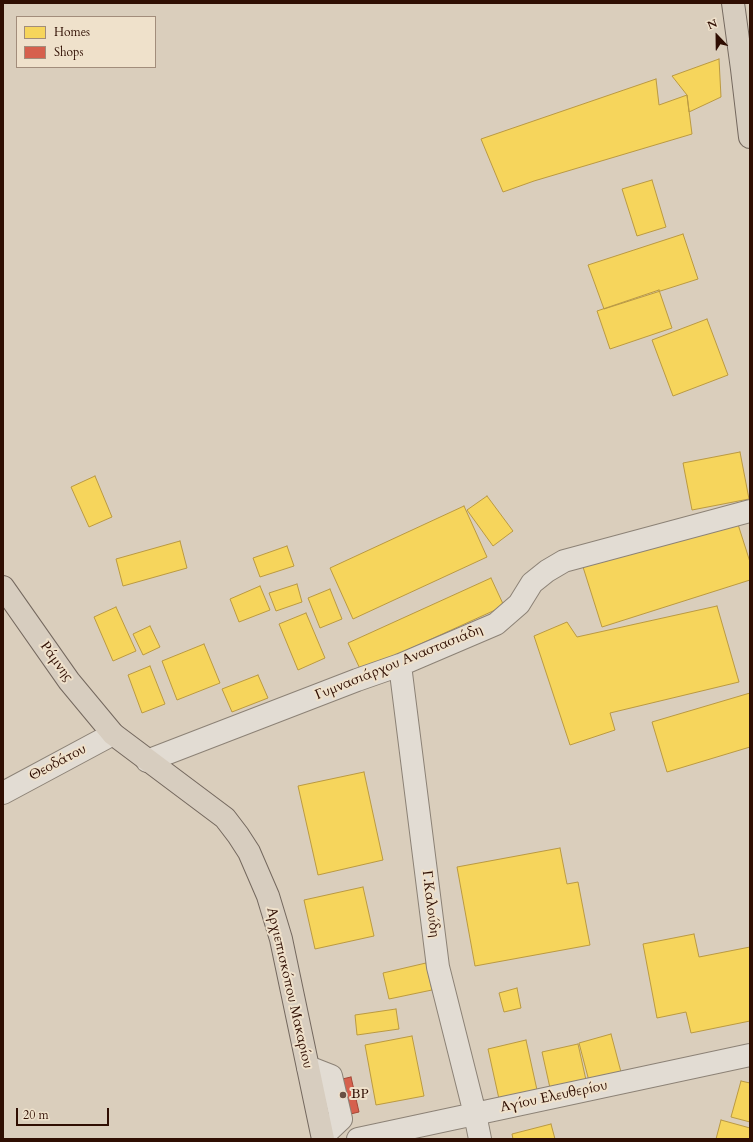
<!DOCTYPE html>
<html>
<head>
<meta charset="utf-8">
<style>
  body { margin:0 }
  #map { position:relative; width:753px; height:1142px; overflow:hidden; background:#dacebc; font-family:Cardo,serif }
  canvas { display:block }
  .frame { position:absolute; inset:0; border:4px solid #2f0e02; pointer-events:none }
  .legend { position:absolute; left:16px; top:16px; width:140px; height:52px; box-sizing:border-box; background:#efe1cb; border:1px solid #a28d7b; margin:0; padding:5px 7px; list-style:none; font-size:12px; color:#2f0e02 }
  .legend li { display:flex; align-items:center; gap:8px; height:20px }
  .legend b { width:20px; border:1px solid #a28d7b }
  .north { position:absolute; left:697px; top:16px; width:40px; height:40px; -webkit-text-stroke:3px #efe1cb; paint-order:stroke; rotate:338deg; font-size:11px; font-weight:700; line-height:16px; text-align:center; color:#2f0e02 }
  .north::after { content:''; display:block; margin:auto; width:14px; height:18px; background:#2f0e02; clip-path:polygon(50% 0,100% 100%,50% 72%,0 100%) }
  .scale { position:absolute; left:16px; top:1108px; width:93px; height:18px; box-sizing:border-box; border:2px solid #2f0e02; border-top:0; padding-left:5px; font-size:12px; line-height:14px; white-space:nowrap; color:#2f0e02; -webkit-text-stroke:3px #efe1cb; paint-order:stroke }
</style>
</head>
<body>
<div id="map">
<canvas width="753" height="1142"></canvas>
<div class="frame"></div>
<ul class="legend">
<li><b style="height:11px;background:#f6d55c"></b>Homes</li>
<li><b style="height:11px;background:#d6604d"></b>Shops</li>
</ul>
<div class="north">N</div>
<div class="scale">20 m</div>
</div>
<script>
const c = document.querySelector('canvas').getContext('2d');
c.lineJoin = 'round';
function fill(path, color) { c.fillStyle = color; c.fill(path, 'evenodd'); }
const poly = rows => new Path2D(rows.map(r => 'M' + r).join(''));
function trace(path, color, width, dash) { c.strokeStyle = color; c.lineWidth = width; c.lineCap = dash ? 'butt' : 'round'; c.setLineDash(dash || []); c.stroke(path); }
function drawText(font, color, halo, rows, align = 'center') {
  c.font = font + ' Cardo,serif'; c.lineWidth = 4; c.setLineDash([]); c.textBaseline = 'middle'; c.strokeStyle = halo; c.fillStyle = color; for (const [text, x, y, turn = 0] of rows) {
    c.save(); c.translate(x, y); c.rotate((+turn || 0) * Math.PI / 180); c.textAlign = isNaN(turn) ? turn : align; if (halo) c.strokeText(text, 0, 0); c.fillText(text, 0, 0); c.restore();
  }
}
const homes = poly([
  [719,59,721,97,689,112,687,95,672,76,719,59],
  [656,79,659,105,687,95,692,134,534,181,503,192,481,139,656,79],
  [652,180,666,227,637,236,622,189,652,180],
  [683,234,698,279,604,309,588,265,683,234],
  [659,290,672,328,610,349,597,311,659,290],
  [707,319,728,375,673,396,652,340,707,319],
  [740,452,749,499,692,510,683,463,740,452],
  [95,476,112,517,89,527,71,487,95,476],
  [487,496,513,531,493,546,467,510,487,496],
  [464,506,487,557,353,619,330,568,464,506],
  [736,518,750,562,750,580,602,627,583,567,736,518],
  [180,541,187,568,123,586,116,559,180,541],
  [287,546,294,566,260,577,253,558,287,546],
  [491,578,504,606,361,671,348,643,491,578],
  [297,584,302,602,276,611,269,593,297,584],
  [260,586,270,610,239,622,230,599,260,586],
  [330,589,342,619,320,628,308,598,330,589],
  [717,606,739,682,610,713,615,730,570,745,534,636,567,622,577,637,717,606],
  [116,607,136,651,113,661,94,617,116,607],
  [306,613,325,658,298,670,279,624,306,613],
  [150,626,160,647,143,655,133,634,150,626],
  [204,644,220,683,177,700,162,661,204,644],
  [150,666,165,704,142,713,128,675,150,666],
  [258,675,268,698,232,712,222,689,258,675],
  [750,693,750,747,667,772,652,722,750,693],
  [364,772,383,860,318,875,298,786,364,772],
  [560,848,567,884,578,882,590,945,475,966,457,867,560,848],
  [363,887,374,936,315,949,304,900,363,887],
  [694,934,699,957,750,947,750,1021,691,1033,686,1012,657,1018,643,944,694,934],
  [426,963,432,990,389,999,383,973,426,963],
  [517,988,521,1008,504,1012,499,993,517,988],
  [396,1009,399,1029,357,1035,355,1015,396,1009],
  [611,1034,621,1072,589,1081,579,1043,611,1034],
  [412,1036,424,1096,376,1105,365,1045,412,1036],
  [526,1040,537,1090,499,1099,488,1049,526,1040],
  [578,1044,586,1080,550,1088,542,1052,578,1044],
  [741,1081,750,1083,750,1122,731,1117,741,1081],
  [721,1120,750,1128,750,1139,716,1139,721,1120],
  [551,1124,555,1139,513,1139,512,1134,551,1124]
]);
fill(homes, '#f6d55c');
trace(homes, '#ba9941', 1);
const shops = poly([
  [351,1077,359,1112,325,1120,316,1085,351,1077]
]);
fill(shops, '#d6604d');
trace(shops, '#a44736', 1);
const minor = poly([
  [400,665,438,967,475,1114,480,1139],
  [147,761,357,680,400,665,496,624,519,604,532,583,547,571,564,561,750,511],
  [3,793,113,734],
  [308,1067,331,1076,341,1119,323,1136],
  [358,1139,750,1055]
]);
const major = poly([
  [733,3,742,69,750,137],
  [3,587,69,681,113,734,225,818,238,835,249,852,268,896,281,939,323,1139]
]);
trace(minor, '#8c8276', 24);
trace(major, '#74685e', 24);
trace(minor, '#e2dcd3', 22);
trace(major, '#d7cdbf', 22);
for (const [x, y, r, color] of [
  [343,1095,4,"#6b5143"]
]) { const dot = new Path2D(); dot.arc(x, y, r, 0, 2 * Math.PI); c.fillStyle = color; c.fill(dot); trace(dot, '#efe1cb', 1.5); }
drawText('14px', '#2f0e02', '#efe1cb', [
  ["Ράμνης",56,662,54],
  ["Γυμνασιάρχου Αναστασιάδη",399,663,-22],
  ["Θεοδάτου",58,763,-28],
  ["Γ.Καλούδη",430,904,83],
  ["Αρχιεπισκόπου Μακαρίου",289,988,77],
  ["Αγίου Ελευθερίου",554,1097,-12]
]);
drawText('14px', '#2f0e02', '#efe1cb', [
  ["BP",351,1095]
], 'left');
</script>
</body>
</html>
